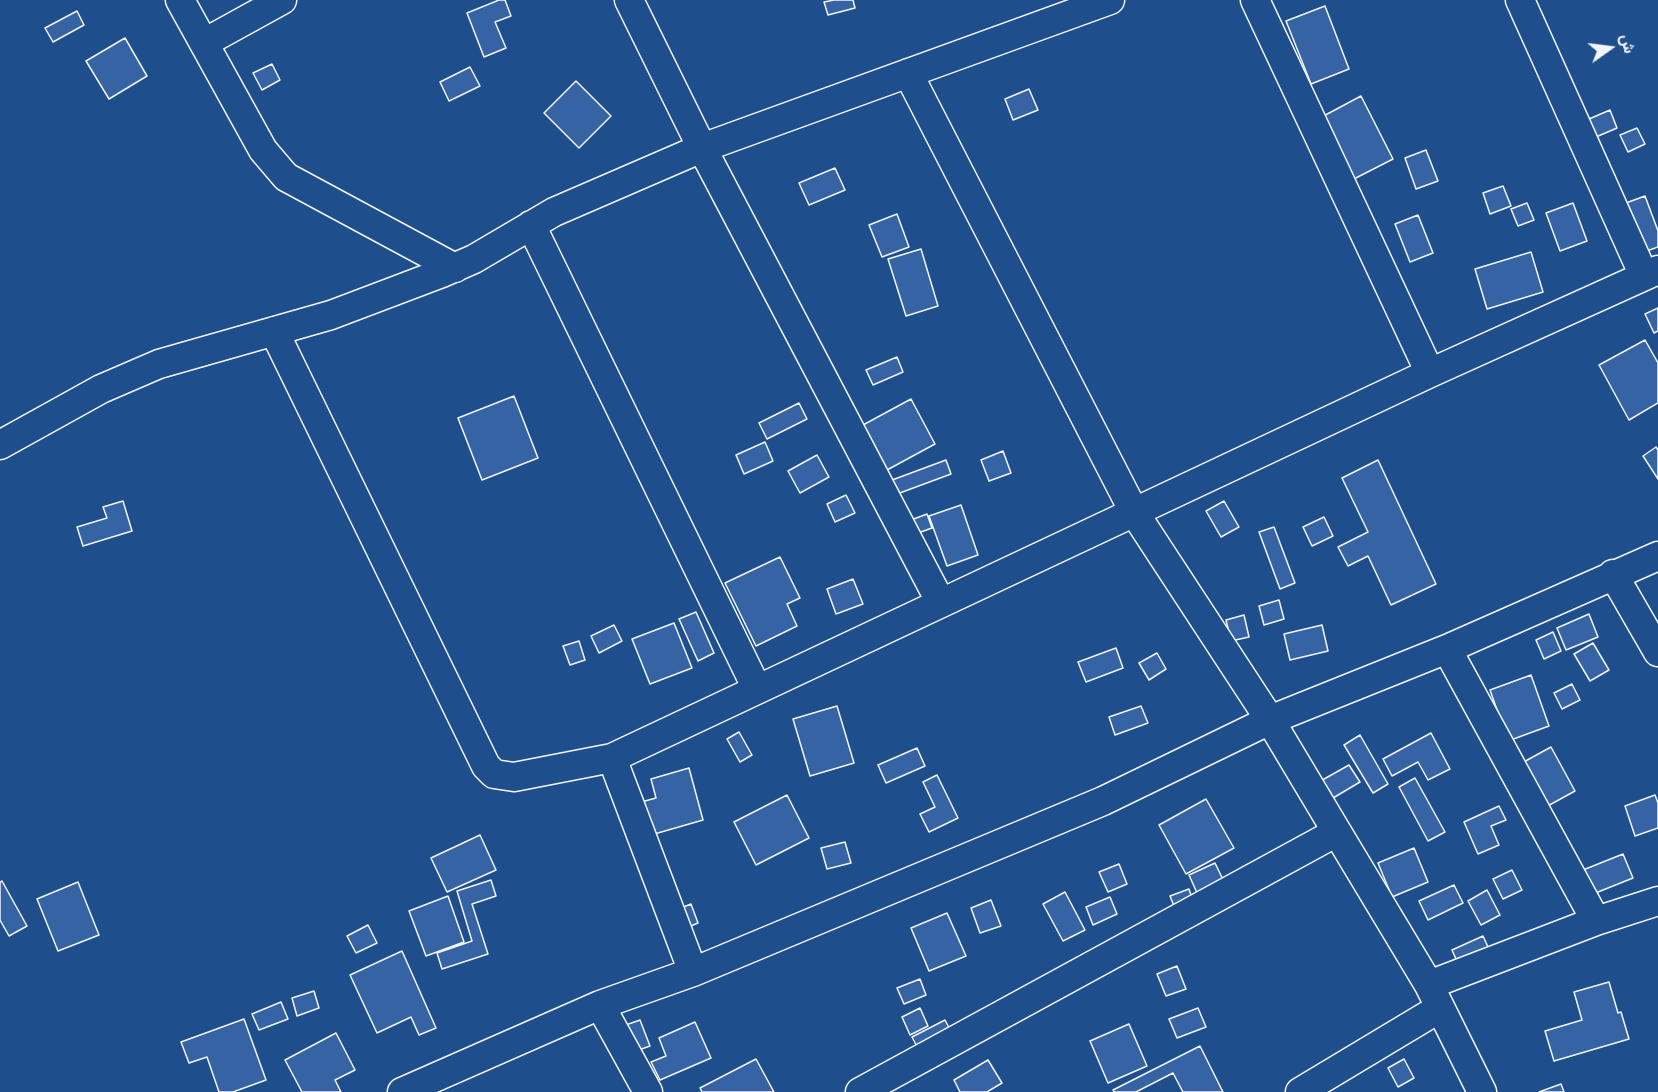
<!DOCTYPE html>
<html>
<head>
<meta charset="utf-8">
<style>
  body { margin:0 }
  #map { position:relative; width:1658px; height:1092px; overflow:hidden; background:#1f4e8c; font-family:Signika,Vazirmatn,sans-serif }
  canvas { display:block }
  .north { position:absolute; left:1580px; top:18px; width:60px; height:60px; -webkit-text-stroke:4px #1f4e8c; paint-order:stroke; rotate:76deg; font-size:16px; font-weight:700; line-height:24px; text-align:center; color:#f2f6ff }
  .north::after { content:''; display:block; margin:auto; width:21px; height:27px; background:#f2f6ff; clip-path:polygon(50% 0,100% 100%,50% 72%,0 100%) }
</style>
</head>
<body>
<div id="map">
<canvas width="1658" height="1092"></canvas>
<div class="north">ش</div>
</div>
<script>
const c = document.querySelector('canvas').getContext('2d');
c.lineJoin = 'round';
function fill(path, color) { c.fillStyle = color; c.fill(path, 'evenodd'); }
const poly = rows => new Path2D(rows.map(r => 'M' + r).join(''));
function trace(path, color, width, dash) { c.strokeStyle = color; c.lineWidth = width; c.lineCap = dash ? 'butt' : 'round'; c.setLineDash(dash || []); c.stroke(path); }
const building = poly([
  [499,0,505,0,511,16,495,22,506,48,484,57,467,13,499,0],
  [834,0,853,0,855,8,828,15,824,2,834,0],
  [1325,6,1349,69,1311,84,1286,21,1325,6],
  [77,11,84,25,53,42,45,28,77,11],
  [125,38,147,76,109,99,86,61,125,38],
  [272,64,280,80,262,90,253,73,272,64],
  [470,67,480,86,449,101,440,82,470,67],
  [576,81,611,116,579,148,544,113,576,81],
  [1029,89,1038,110,1013,120,1005,99,1029,89],
  [1361,96,1393,159,1350,181,1318,119,1361,96],
  [1610,110,1617,128,1596,137,1589,119,1610,110],
  [1637,128,1645,144,1628,152,1620,135,1637,128],
  [1426,150,1438,181,1416,189,1405,158,1426,150],
  [835,168,845,190,809,205,799,183,835,168],
  [1503,186,1511,206,1490,214,1483,193,1503,186],
  [1645,196,1658,231,1658,247,1644,252,1626,203,1645,196],
  [1527,203,1534,220,1518,226,1511,209,1527,203],
  [1573,203,1587,241,1560,251,1546,213,1573,203],
  [897,214,909,247,882,257,869,225,897,214],
  [1418,215,1433,253,1410,262,1395,224,1418,215],
  [921,249,938,306,906,316,888,259,921,249],
  [1531,252,1543,292,1487,309,1475,269,1531,252],
  [1658,308,1658,331,1654,333,1645,314,1658,308],
  [1645,340,1658,363,1658,403,1629,420,1599,365,1645,340],
  [897,357,903,372,873,385,866,370,897,357],
  [514,396,538,458,482,480,458,418,514,396],
  [911,399,935,444,887,470,863,425,911,399],
  [799,403,807,419,767,439,759,423,799,403],
  [765,442,773,461,744,474,736,455,765,442],
  [1656,447,1658,450,1658,479,1643,456,1656,447],
  [1003,451,1011,473,989,481,981,460,1003,451],
  [817,455,829,477,800,493,788,471,817,455],
  [946,460,951,474,889,497,884,483,946,460],
  [1378,460,1436,584,1391,605,1368,556,1348,566,1338,547,1368,532,1342,478,1378,460],
  [846,495,855,513,835,522,827,504,846,495],
  [123,501,132,531,83,546,77,527,107,518,103,507,123,501],
  [1224,501,1239,527,1221,537,1206,511,1224,501],
  [961,505,978,555,947,566,929,516,961,505],
  [927,514,932,528,907,537,903,523,927,514],
  [1324,517,1333,536,1312,546,1303,527,1324,517],
  [1274,527,1295,583,1280,589,1259,532,1274,527],
  [780,557,800,598,787,604,797,626,756,646,725,583,780,557],
  [853,579,863,604,836,614,827,589,853,579],
  [1279,600,1284,619,1264,625,1259,606,1279,600],
  [696,612,714,653,698,661,679,619,696,612],
  [1589,614,1598,637,1566,650,1557,628,1589,614],
  [1244,615,1249,637,1231,641,1226,620,1244,615],
  [674,623,692,668,650,684,632,639,674,623],
  [614,625,622,641,599,653,591,636,614,625],
  [1322,625,1328,651,1290,660,1284,634,1322,625],
  [1553,632,1561,651,1544,659,1536,640,1553,632],
  [579,641,585,660,570,665,563,646,579,641],
  [1593,643,1609,670,1590,681,1574,654,1593,643],
  [1116,648,1123,668,1086,682,1078,662,1116,648],
  [1157,653,1166,669,1149,680,1139,663,1157,653],
  [1531,675,1549,726,1508,741,1490,690,1531,675],
  [1572,684,1580,700,1562,709,1554,693,1572,684],
  [837,706,854,763,810,776,793,719,837,706],
  [1141,706,1148,723,1115,735,1109,717,1141,706],
  [739,732,752,755,740,762,727,739,739,732],
  [1431,733,1450,769,1428,780,1418,762,1392,776,1383,759,1431,733],
  [1360,735,1388,784,1373,793,1344,745,1360,735],
  [1551,747,1575,791,1544,808,1520,764,1551,747],
  [917,748,925,766,886,783,878,765,917,748],
  [1349,765,1360,782,1328,801,1317,783,1349,765],
  [689,768,703,820,644,837,634,804,656,798,651,779,689,768],
  [937,775,958,818,929,832,920,814,935,807,923,782,937,775],
  [1415,778,1445,832,1428,841,1399,787,1415,778],
  [787,795,809,838,756,865,734,822,787,795],
  [1655,795,1658,803,1658,828,1635,836,1625,806,1655,795],
  [1206,799,1234,848,1186,874,1159,825,1206,799],
  [1499,806,1506,820,1491,826,1499,845,1478,854,1464,822,1499,806],
  [480,835,496,870,447,892,431,858,480,835],
  [845,842,851,863,827,869,821,848,845,842],
  [1414,848,1428,882,1392,897,1378,863,1414,848],
  [1623,854,1633,878,1593,894,1583,870,1623,854],
  [1215,863,1229,892,1202,904,1189,875,1215,863],
  [1119,864,1127,884,1108,892,1099,872,1119,864],
  [1512,870,1522,890,1503,899,1493,879,1512,870],
  [491,880,496,896,472,904,488,954,442,969,437,953,472,941,457,891,491,880],
  [2,881,27,926,9,936,0,920,0,882,2,881],
  [78,882,99,935,58,951,37,899,78,882],
  [1454,885,1463,903,1428,920,1419,901,1454,885],
  [1189,889,1196,910,1178,916,1170,896,1189,889],
  [1487,890,1500,915,1481,925,1468,901,1487,890],
  [1065,892,1085,930,1063,941,1043,904,1065,892],
  [448,896,464,942,426,956,409,911,448,896],
  [1110,897,1117,914,1093,925,1086,907,1110,897],
  [991,900,1001,926,980,933,971,908,991,900],
  [691,904,698,923,681,930,673,911,691,904],
  [947,913,966,956,929,971,911,928,947,913],
  [368,925,377,943,356,953,347,936,368,925],
  [1483,936,1494,960,1463,975,1452,950,1483,936],
  [402,951,436,1028,419,1035,411,1017,377,1033,350,975,402,951],
  [1177,966,1186,989,1166,996,1157,974,1177,966],
  [920,979,926,995,904,1004,897,988,920,979],
  [1609,982,1618,1013,1621,1012,1629,1039,1554,1061,1545,1031,1582,1020,1574,992,1609,982],
  [314,991,319,1008,297,1016,292,998,314,991],
  [281,1002,288,1019,259,1030,252,1014,281,1002],
  [920,1008,928,1026,910,1035,902,1017,920,1008],
  [1198,1008,1206,1027,1177,1038,1169,1019,1198,1008],
  [244,1019,266,1080,233,1092,219,1092,207,1057,189,1063,181,1042,244,1019],
  [640,1020,650,1046,616,1058,606,1032,640,1020],
  [945,1020,955,1039,922,1056,912,1037,945,1020],
  [695,1022,711,1058,660,1080,651,1062,666,1056,659,1038,695,1022],
  [1129,1024,1147,1066,1108,1083,1090,1041,1129,1024],
  [336,1033,355,1070,335,1080,341,1092,302,1092,285,1060,336,1033],
  [1200,1046,1223,1092,1183,1092,1173,1073,1136,1092,1114,1092,1113,1090,1200,1046],
  [756,1059,774,1092,702,1092,700,1088,756,1059],
  [1404,1059,1414,1078,1398,1087,1388,1068,1404,1059],
  [988,1060,1002,1083,987,1092,960,1092,954,1080,988,1060],
  [1561,1084,1564,1092,1539,1092,1561,1084]
]);
fill(building, '#3563a3');
trace(building, '#f2f6ff', 1.5);
const street = poly([
  [180,0,263,150,286,177,455,268],
  [629,0,702,148,941,603],
  [1255,0,1430,373],
  [1520,0,1644,276],
  [204,43,282,0],
  [908,73,1134,512,1270,720,1337,832,1429,985,1482,1092],
  [531,225,757,689],
  [274,331,486,766,494,774,514,777,612,758,1430,373,1658,270],
  [0,445,101,389,159,364,331,315,442,273,474,259,554,212,702,148,1110,0],
  [1613,574,1658,652],
  [1447,649,1596,921],
  [612,758,693,972],
  [1429,985,1596,921,1658,901],
  [600,1005,648,1092],
  [402,1092,600,1005,693,972,1103,801,1270,720,1447,649,1658,556],
  [860,1092,1337,832],
  [1300,1092,1440,1008]
]);
trace(street, '#f2f6ff', 31);
trace(street, '#1f4e8c', 28);
</script>
</body>
</html>
